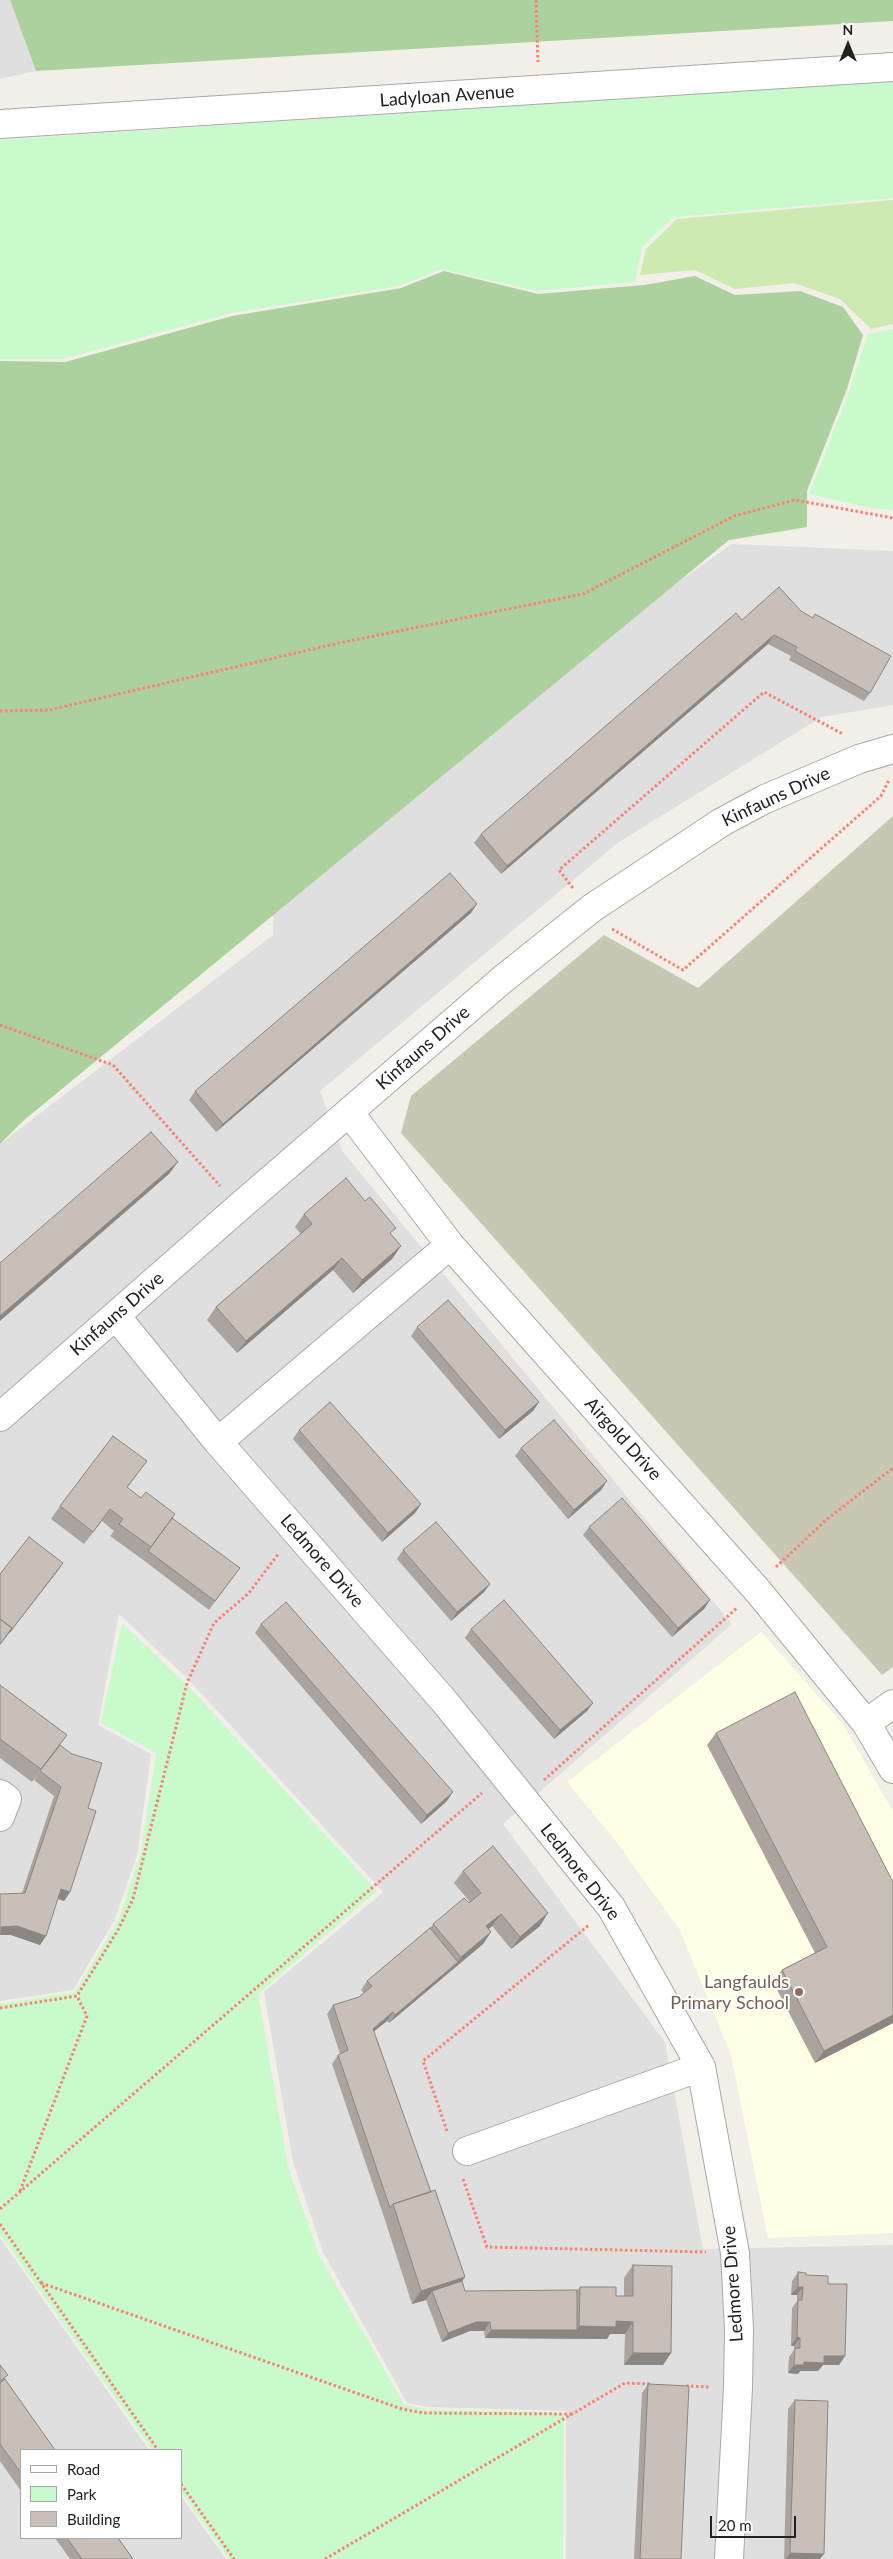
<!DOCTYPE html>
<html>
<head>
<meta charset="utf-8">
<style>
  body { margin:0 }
  #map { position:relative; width:893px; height:2559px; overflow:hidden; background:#f2efe9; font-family:Lato,sans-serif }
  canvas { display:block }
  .legend { position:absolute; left:20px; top:2449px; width:162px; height:90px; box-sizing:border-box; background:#fff; border:1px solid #a7a7a7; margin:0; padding:6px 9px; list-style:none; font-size:15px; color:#222 }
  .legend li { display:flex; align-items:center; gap:10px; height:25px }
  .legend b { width:25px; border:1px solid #a7a7a7 }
  .north { position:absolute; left:823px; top:20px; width:50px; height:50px; -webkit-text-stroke:4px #fff; paint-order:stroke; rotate:0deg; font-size:14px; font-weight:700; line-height:20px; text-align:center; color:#222 }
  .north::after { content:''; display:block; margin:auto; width:18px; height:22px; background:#222; clip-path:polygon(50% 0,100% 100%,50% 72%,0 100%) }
  .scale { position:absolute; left:710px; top:2516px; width:86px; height:22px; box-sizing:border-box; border:2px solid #222; border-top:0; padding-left:6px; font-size:15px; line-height:18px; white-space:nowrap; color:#222; -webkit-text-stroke:4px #fff; paint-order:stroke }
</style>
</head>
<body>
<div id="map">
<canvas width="893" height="2559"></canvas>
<ul class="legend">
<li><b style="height:6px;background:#fff"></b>Road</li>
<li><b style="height:14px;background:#c8facc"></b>Park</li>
<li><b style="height:14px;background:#c7bfb8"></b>Building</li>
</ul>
<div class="north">N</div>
<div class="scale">20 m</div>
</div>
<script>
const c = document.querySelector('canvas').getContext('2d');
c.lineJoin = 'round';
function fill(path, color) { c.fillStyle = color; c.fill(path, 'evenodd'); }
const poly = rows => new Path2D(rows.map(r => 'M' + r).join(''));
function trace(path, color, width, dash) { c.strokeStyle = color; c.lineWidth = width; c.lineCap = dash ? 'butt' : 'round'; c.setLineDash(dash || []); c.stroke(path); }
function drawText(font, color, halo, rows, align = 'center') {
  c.font = font + ' Lato,sans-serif'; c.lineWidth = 4; c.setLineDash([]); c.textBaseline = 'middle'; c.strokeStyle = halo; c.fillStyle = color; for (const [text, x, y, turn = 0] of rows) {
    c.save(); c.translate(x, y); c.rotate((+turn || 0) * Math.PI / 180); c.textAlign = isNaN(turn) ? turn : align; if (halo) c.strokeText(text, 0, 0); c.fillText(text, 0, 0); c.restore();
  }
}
fill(poly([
  [0,0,10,0,36,71,0,79],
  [732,544,893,551,893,705,822,717,619,842,320,1091,343,1152,732,1624,503,1824,665,2042,703,2249,893,2245,893,2559,566,2559,566,2411,427,2407,407,2403,323,2252,293,2162,264,1992,383,1892,189,1680,119,1614,98,1725,151,1754,137,1856,114,1921,73,1990,0,2001,0,1144,273,935,274,867],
  [0,2238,149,2450,21,2450,21,2538,181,2538,181,2496,226,2559,0,2559]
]), '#e0dfdf');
fill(poly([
  [761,1632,843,1724,893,1812,893,2233,768,2238,731,2055,680,1930,614,1839,567,1782]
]), '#ffffe5');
fill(poly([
  [893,816,893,1667,882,1675,401,1133,411,1096,604,935,698,988]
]), '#c7c7b4');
fill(poly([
  [893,200,893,324,871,329,840,299,794,283,735,289,695,270,640,275,646,249,677,219]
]), '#cdebb0');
fill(poly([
  [10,0,893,0,893,21,36,71],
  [444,271,538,294,644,285,695,276,735,295,800,291,843,307,863,335,847,389,807,491,807,527,729,540,23,1121,0,1144,0,361,65,362,232,316,401,288]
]), '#add19e');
fill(poly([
  [893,81,893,198,674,217,642,247,635,282,537,291,441,269,399,286,231,313,63,359,0,359,0,140],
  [893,329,893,510,871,508,809,494,850,389,868,334],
  [122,1623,191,1689,377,1891,258,1994,288,2167,319,2255,404,2404,428,2410,564,2413,563,2559,229,2559,181,2492,181,2450,152,2450,0,2234,0,2004,75,1992,119,1919,141,1852,156,1753,101,1723]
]), '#c8facc');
const minor = poly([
  [0,124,893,67],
  [349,1112,450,1245,757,1590,866,1723,893,1769],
  [116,1316,218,1442,444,1701,611,1907,701,2067,735,2253,739,2329,738,2388,729,2559],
  [0,1417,239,1207,503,979,592,908,722,822,765,799,859,759,893,749],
  [218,1442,450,1245],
  [866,1723,893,1704],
  [0,1794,7,1799,0,1817],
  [467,2151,701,2067]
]);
trace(minor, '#a9a9a9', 30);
trace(poly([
  [536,0,538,62],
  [0,711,49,710,339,643,583,594,734,516,795,500,893,518],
  [573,888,559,870,764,692,843,734],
  [612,929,683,970,881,796,889,780],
  [0,1025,113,1065,220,1186],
  [776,1567,826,1520,893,1468],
  [544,1780,737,1608],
  [0,2008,77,1996,118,1930,133,1899,187,1683,214,1623,249,1593,279,1553],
  [447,2131,423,2061,589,1925],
  [463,2179,487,2247,706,2252],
  [20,2191,87,2016,77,1996],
  [0,2209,482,1793],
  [0,2224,158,2450],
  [41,2283,402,2409,423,2413,572,2414],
  [686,2386,710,2387],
  [181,2484,234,2559],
  [325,2559,625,2383,650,2384]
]), '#fa8072', 3, [2.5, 2.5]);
trace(minor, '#fff', 28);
fill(poly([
  [801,611,812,618,815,614,870,693,864,701,789,660,791,656,768,644,501,874,474,843,481,834,742,620],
  [471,913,216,1132,189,1100,195,1091],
  [304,1214,391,1235,401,1246,392,1259,353,1293,333,1270,237,1353,207,1320,216,1307,301,1234,295,1227],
  [417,1327,539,1402,533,1411,499,1439,411,1336],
  [299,1430,421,1504,415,1513,382,1542,293,1439],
  [521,1448,607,1481,601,1490,568,1519,515,1456],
  [147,1461,127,1488,141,1498,172,1518,234,1576,209,1610,142,1559,110,1536,114,1531,102,1521,84,1544,51,1519,60,1506],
  [589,1527,710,1600,704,1609,672,1637,583,1535],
  [403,1550,490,1584,484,1592,451,1621,397,1559],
  [261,1624,447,1801,421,1824,255,1633],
  [471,1629,587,1711,554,1739,465,1638],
  [0,1685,67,1735,32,1782,0,1758],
  [716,1733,893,1882,893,2023,815,2063,773,1982,782,1970,815,1953,707,1745],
  [40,1771,88,1808,70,1892,64,1901,58,1899,40,1945,11,1935,22,1893,54,1796,34,1780],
  [463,1871,540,1926,511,1949,492,1926,489,1929,491,1932,483,1944,389,2023,387,2021,374,2031,462,2281,465,2291,577,2290,580,2287,616,2296,624,2296,624,2278,633,2265,671,2353,663,2365,624,2365,625,2334,610,2334,607,2339,485,2338,484,2331,470,2331,442,2342,426,2300,412,2304,384,2217,332,2064,338,2055,340,2054,327,2014,333,2005,359,1997,364,1993,361,1990,367,1981,430,1928,433,1924,470,1902,454,1883],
  [798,2272,828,2284,845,2356,839,2365,823,2365,818,2371,800,2371,798,2374,788,2373,789,2357,794,2350,794,2346,791,2346,792,2308,797,2301,797,2295,791,2295,792,2281],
  [0,2365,5,2379,21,2450,21,2491,0,2461],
  [648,2384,681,2559,634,2559,642,2393],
  [795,2400,820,2559,784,2559,788,2409],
  [55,2538,118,2538,133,2559,70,2559]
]), '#aba49e');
fill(poly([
  [774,635,768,644,501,874,507,866],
  [477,904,471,913,216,1132,223,1124],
  [178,1162,169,1174,0,1321,0,1316],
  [401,1246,392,1259,353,1293,362,1280],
  [342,1258,333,1270,237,1353,246,1341],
  [539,1402,533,1411,499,1439,505,1430],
  [607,1481,601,1490,568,1519,574,1510],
  [421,1504,415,1513,382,1542,388,1533],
  [63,1563,57,1572,0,1645,0,1644],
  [490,1584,484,1592,451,1621,457,1612],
  [710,1600,704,1609,672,1637,678,1628],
  [593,1703,587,1711,554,1739,560,1730],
  [453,1792,447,1801,421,1824,427,1815],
  [61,1889,70,1892,64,1901,55,1898],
  [548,1913,540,1926,511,1949,520,1937],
  [501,1914,492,1926,478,1939,486,1926],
  [17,1926,46,1936,40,1945,11,1935,0,1935,0,1928,1,1927],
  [491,1932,483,1944,389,2023,395,2015,456,1964,461,1957],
  [393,2012,387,2021,367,2037,373,2029],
  [893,2015,893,2023,815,2063,824,2051],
  [465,2277,456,2290,432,2291,426,2300,412,2304,421,2291],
  [798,2287,803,2287,797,2295,791,2295],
  [616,2321,633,2322,625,2334,610,2334,607,2339,485,2338,491,2330,577,2330,579,2326],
  [476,2322,490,2322,484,2331,470,2331,442,2342,448,2333],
  [797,2337,800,2338,794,2346,791,2346],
  [633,2353,671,2353,663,2365,624,2365],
  [824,2356,845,2356,839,2365,823,2365,818,2371,800,2371,798,2374,788,2373,794,2365],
  [790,2553,824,2554,820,2559,786,2559]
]), '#8b8681');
const building = poly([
  [779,587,801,611,813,618,815,614,891,656,870,693,795,651,797,647,774,635,507,866,481,834,736,613,742,620,779,587],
  [450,873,477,904,223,1124,195,1091,450,873],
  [151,1132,178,1162,0,1316,0,1263,151,1132],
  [346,1178,365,1201,370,1197,396,1228,390,1233,401,1246,362,1280,342,1258,246,1341,216,1307,312,1224,304,1214,346,1178],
  [448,1300,539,1402,505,1430,417,1327,448,1300],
  [330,1402,421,1504,388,1533,299,1430,330,1402],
  [554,1420,607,1481,574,1510,521,1448,554,1420],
  [113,1436,147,1461,127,1487,141,1498,146,1492,175,1514,151,1547,119,1524,123,1519,110,1509,93,1532,60,1506,113,1436],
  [622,1498,710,1600,678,1628,589,1527,622,1498],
  [172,1518,240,1568,215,1601,148,1551,172,1518],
  [436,1522,490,1584,457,1612,403,1550,436,1522],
  [29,1537,63,1563,10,1632,12,1628,0,1619,0,1574,29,1537],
  [504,1600,593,1703,560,1730,471,1629,504,1600],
  [286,1602,453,1792,427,1815,261,1624,286,1602],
  [0,1619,12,1628,0,1644,0,1619],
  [0,1685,67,1735,41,1769,0,1739,0,1685],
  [795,1692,893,1882,893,2015,824,2051,782,1970,827,1947,716,1733,795,1692],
  [60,1745,72,1754,102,1763,88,1808,96,1811,70,1892,61,1889,46,1936,17,1926,1,1927,1,1933,0,1933,0,1894,25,1893,61,1787,40,1771,60,1745],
  [493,1846,548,1913,520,1937,501,1914,486,1926,491,1932,461,1957,433,1924,464,1898,469,1903,481,1893,463,1871,493,1846],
  [430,1928,458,1962,395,2015,393,2012,373,2029,431,2192,393,2204,390,2208,338,2055,348,2050,333,2005,359,1997,372,1986,367,1981,430,1928],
  [435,2190,465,2277,421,2291,393,2204,435,2190],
  [633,2265,672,2266,671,2353,633,2353,633,2322,616,2321,616,2327,579,2326,580,2287,616,2287,616,2296,633,2296,633,2265],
  [798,2272,806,2273,806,2275,828,2276,828,2284,847,2284,845,2356,824,2356,824,2363,804,2362,804,2365,794,2365,795,2348,800,2348,800,2338,797,2337,798,2300,802,2300,803,2287,798,2287,798,2272],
  [462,2281,465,2291,577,2290,577,2330,491,2330,490,2322,476,2322,448,2333,432,2291,462,2281],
  [0,2365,8,2375,0,2381,0,2365],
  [5,2379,55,2450,21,2450,21,2473,0,2444,0,2383,5,2379],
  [648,2384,689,2386,681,2559,640,2559,648,2384],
  [795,2400,828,2401,824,2554,790,2553,795,2400],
  [67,2538,118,2538,133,2559,82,2559,67,2538]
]);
fill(building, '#c7bfb8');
trace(building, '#8b8681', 1);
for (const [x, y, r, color] of [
  [799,1992,5,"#8d6e63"]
]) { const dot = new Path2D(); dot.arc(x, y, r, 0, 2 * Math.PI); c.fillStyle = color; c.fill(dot); trace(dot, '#fff', 2); }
drawText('18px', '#222', '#fff', [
  ["Ladyloan Avenue",447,96,-4],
  ["Kinfauns Drive",776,797,-25],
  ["Kinfauns Drive",423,1048,-41],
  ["Kinfauns Drive",117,1314,-41],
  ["Airgold Drive",623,1439,48],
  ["Ledmore Drive",322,1561,49],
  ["Ledmore Drive",580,1872,52],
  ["Ledmore Drive",733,2284,-94]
]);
drawText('18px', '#785e54', '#fff', [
  ["Langfaulds",789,1982],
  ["Primary School",789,2003]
], 'right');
</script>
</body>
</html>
